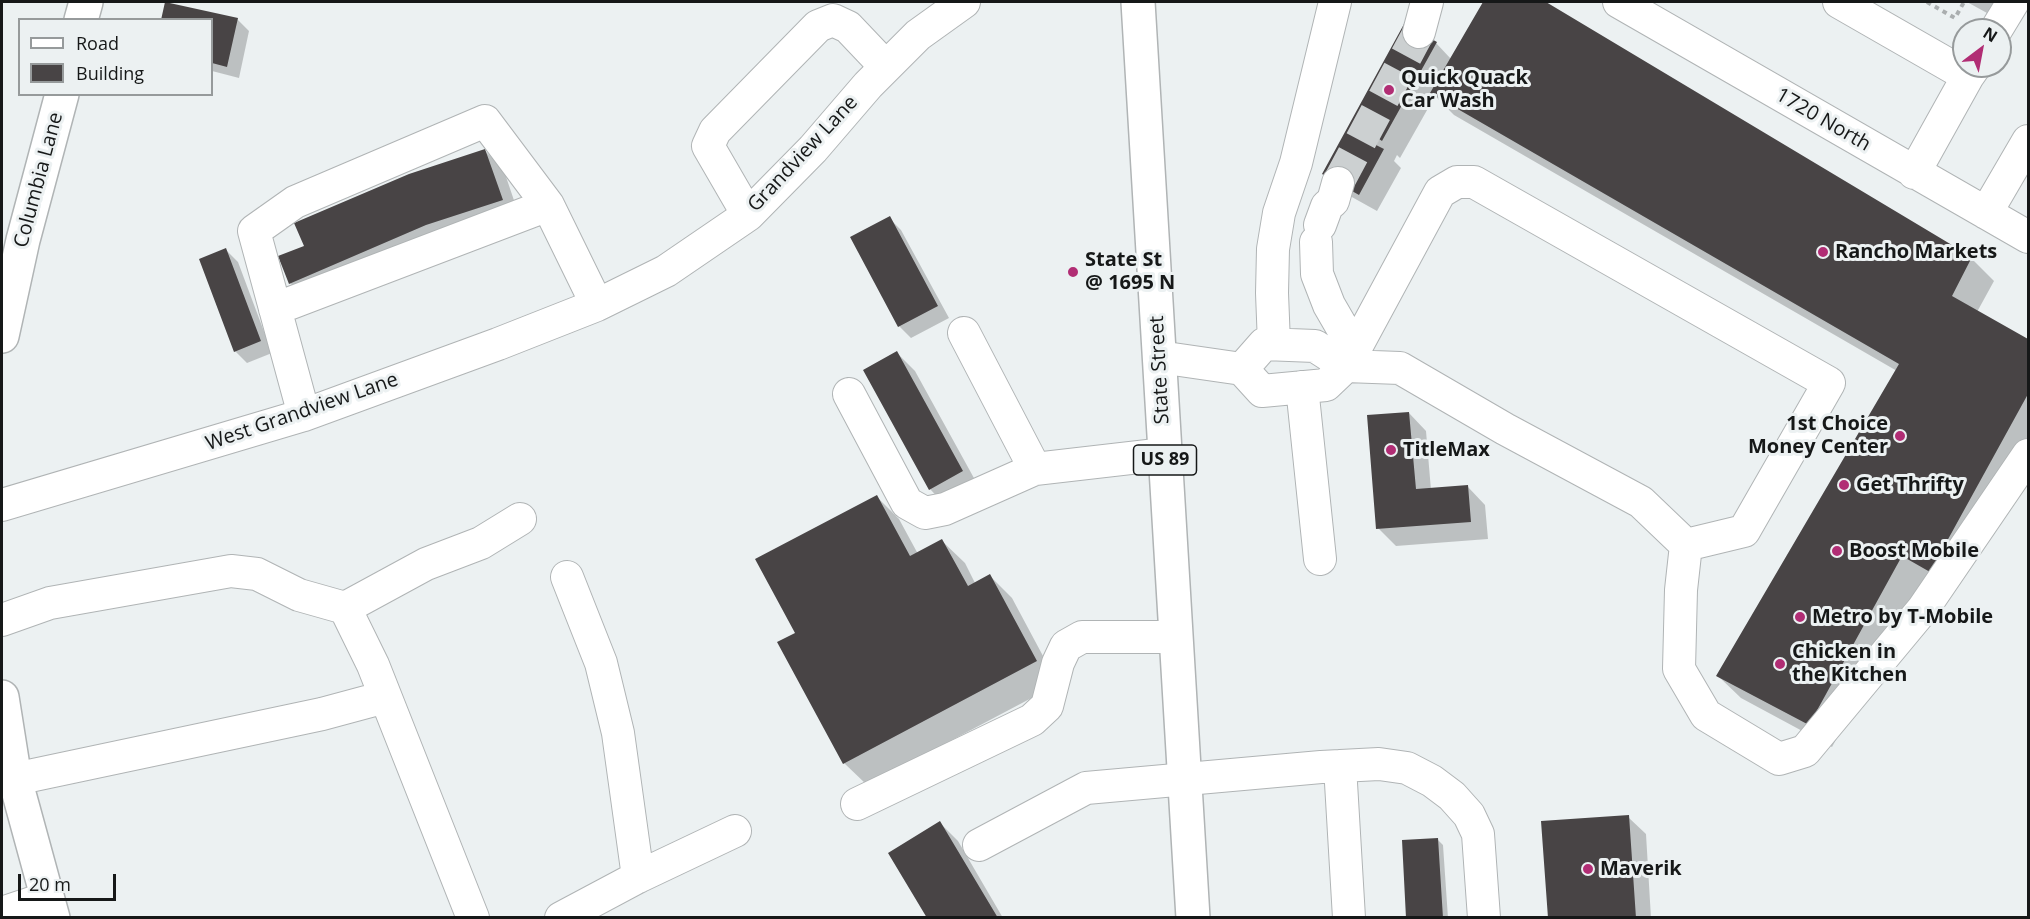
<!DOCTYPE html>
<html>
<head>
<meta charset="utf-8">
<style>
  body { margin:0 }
  #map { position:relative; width:2030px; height:919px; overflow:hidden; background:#ecf1f2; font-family:"Open Sans",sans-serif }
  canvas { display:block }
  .frame { position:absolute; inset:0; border:3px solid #161818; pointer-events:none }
  .legend { position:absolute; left:18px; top:18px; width:195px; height:78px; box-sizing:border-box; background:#ecf1f2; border:2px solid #969a9b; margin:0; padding:8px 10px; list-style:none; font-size:18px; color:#161818 }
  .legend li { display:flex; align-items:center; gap:12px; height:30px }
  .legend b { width:30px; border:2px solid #969a9b }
  .north { position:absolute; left:1952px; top:18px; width:60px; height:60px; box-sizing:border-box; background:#ecf1f2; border:2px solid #969a9b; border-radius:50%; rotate:32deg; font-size:16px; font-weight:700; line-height:24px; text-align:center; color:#161818 }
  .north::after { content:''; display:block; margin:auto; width:21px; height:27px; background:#b12d74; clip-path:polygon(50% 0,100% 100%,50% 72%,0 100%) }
  .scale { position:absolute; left:18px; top:874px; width:98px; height:27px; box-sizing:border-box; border:3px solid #161818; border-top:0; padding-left:8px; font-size:18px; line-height:21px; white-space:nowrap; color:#161818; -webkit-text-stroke:4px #ecf1f2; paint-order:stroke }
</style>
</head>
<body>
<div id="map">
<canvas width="2030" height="919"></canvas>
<div class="frame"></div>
<ul class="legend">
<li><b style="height:8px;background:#fff"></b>Road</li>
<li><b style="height:16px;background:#484445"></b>Building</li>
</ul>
<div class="north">N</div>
<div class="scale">20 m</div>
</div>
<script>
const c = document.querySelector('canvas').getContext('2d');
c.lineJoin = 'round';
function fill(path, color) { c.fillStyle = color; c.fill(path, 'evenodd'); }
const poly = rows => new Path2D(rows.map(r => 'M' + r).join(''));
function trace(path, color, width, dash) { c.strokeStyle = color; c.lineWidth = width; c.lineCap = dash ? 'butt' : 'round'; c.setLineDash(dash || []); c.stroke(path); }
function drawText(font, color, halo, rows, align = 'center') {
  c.font = font + ' "Open Sans",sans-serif'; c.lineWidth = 6; c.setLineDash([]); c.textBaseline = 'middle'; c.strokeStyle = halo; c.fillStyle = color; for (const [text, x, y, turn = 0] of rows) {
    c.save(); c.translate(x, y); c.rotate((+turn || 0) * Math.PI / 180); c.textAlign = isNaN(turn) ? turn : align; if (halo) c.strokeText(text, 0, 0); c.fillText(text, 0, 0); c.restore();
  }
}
fill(poly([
  [1485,2,1543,2,1971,258,1994,281,1977,312,2028,341,2028,457,1953,593,1925,578,1832,747,1741,698,1718,676,1897,371,1454,115,1435,96,1400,158,1397,155,1394,161,1401,168,1377,211,1341,191,1436,43,1451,59],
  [1967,2,1994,2,1987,13],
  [237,19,249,31,239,78,212,71,212,20],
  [485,151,503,168,520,218,308,301,290,283,306,247],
  [889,218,901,230,949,318,911,338,899,326],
  [226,250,238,262,272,353,247,363,235,351],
  [897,353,915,371,980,489,947,507,930,489],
  [1409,413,1426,431,1431,490,1468,487,1485,505,1488,539,1396,546,1378,528],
  [876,496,899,519,918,554,942,541,965,563,975,583,990,576,1012,598,1058,684,867,785,844,763,797,634],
  [1628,817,1646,834,1651,918,1549,918],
  [940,823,958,841,1003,918,929,918],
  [1438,840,1443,845,1448,918,1408,918]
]), '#0003');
fill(poly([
  [165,2,238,18,227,67,212,63,212,20,161,20],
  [1483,2,1546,2,1972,257,1952,296,2028,339,2028,394,1930,572,1902,556,1809,725,1716,676,1899,364,1430,93],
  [1404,24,1437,42,1382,141,1379,139,1376,145,1384,149,1359,195,1322,174],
  [485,149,503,200,426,225,289,284,278,256,304,246,294,223,409,174],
  [890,216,938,306,898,327,850,237],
  [226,248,261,341,234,352,199,259],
  [897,351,963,471,929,490,863,370],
  [1409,412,1416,489,1468,485,1471,522,1376,529,1367,415],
  [877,495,910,556,942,539,968,586,990,574,1037,661,843,764,777,642,795,633,755,559],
  [1629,815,1636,918,1548,918,1541,821],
  [940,821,998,918,927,918,888,853],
  [1438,838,1443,918,1406,918,1402,840]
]), '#484445');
trace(poly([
  [1338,183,1419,32]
]), '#ccd0d1', 32, [32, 16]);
const minor = poly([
  [1619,2,2028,237],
  [1839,2,1968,76,1975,66],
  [1996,30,2013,2],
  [1419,32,1427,2],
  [1914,173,1968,76],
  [1986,213,2028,141],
  [748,215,708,146,715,131,818,26,833,20,848,27,886,67],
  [1320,225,1327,206,1333,201,1338,183],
  [1316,242,1317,274,1329,305,1355,350],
  [275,309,548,205],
  [964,333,1035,469,1165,454],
  [1274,344,1272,293,1273,249,1279,213,1296,163,1335,2],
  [1159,357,1242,369,1262,391,1326,385,1346,366,1315,346,1264,344,1242,369],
  [1302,387,1320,559],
  [849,394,907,503,925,513,945,509,1035,469],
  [304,415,254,231,295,202,485,121,548,205,597,305],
  [2,505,304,415,498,344,597,305,666,271,748,215,813,149,868,85,918,35,964,2],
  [1686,545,1744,531,1829,383,1474,182,1457,182,1440,192,1346,366,1400,368,1505,429,1641,502,1686,545,1681,590,1679,669,1706,715,1779,759,1805,751,1923,609,2028,455],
  [567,577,601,663,618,733,638,877],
  [345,608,426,564,481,543,520,519],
  [2,620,50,603,231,571,257,574,299,595,345,608,373,665,473,918],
  [1340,766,1349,918],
  [15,779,322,714,385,697],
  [857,804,1032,720,1047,706,1058,663,1066,646,1082,637,1176,637],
  [979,845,1086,788,1321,767,1379,764,1407,768,1432,781,1452,796,1469,815,1478,834,1484,918],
  [2,913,47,898],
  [561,918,638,877,735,831]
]);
const major = poly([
  [1138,2,1193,918],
  [81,20,86,2],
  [2,336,23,240,62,94],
  [2,697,15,779,53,918]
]);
trace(minor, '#b0b4b5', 34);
trace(major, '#b0b4b5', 36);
trace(poly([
  [1927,2,1955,18,1964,2]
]), '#aaaeaf', 4, [4.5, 4.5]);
trace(minor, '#fff', 32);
trace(major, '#fff', 33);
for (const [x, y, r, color] of [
  [1389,90,6,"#b12d74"],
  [1823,252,6,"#b12d74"],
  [1073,272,6,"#b12d74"],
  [1900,436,6,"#b12d74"],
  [1391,450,6,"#b12d74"],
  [1844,485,6,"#b12d74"],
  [1837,551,6,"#b12d74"],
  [1800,617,6,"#b12d74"],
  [1780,664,6,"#b12d74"],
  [1588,869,6,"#b12d74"]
]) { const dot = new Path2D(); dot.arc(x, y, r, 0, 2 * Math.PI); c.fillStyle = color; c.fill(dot); trace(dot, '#ecf1f2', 2); }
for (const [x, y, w] of [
  [1165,460,63]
]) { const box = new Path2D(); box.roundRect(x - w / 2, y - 15, w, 30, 4.5); c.fillStyle = '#ecf1f2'; c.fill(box); trace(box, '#161818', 1.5); }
drawText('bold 18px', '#161818', null, [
  ["US 89",1165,460]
]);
drawText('bold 20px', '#161818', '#ecf1f2', [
  ["Quick Quack",1401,78],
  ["Car Wash",1401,101],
  ["Rancho Markets",1835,252],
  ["State St",1085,260],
  ["@ 1695 N",1085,283],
  ["1st Choice",1888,424,"right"],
  ["Money Center",1888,447,"right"],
  ["TitleMax",1403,450],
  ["Get Thrifty",1856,485],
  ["Boost Mobile",1849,551],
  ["Metro by T-Mobile",1812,617],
  ["Chicken in",1792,652],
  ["the Kitchen",1792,675],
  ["Maverik",1600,869]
], 'left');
drawText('20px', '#161818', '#ecf1f2', [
  ["1720 North",1823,120,30],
  ["Grandview Lane",803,154,-47],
  ["Columbia Lane",39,180,-75],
  ["State Street",1160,370,-93],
  ["West Grandview Lane",302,412,-19]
]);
</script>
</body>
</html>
